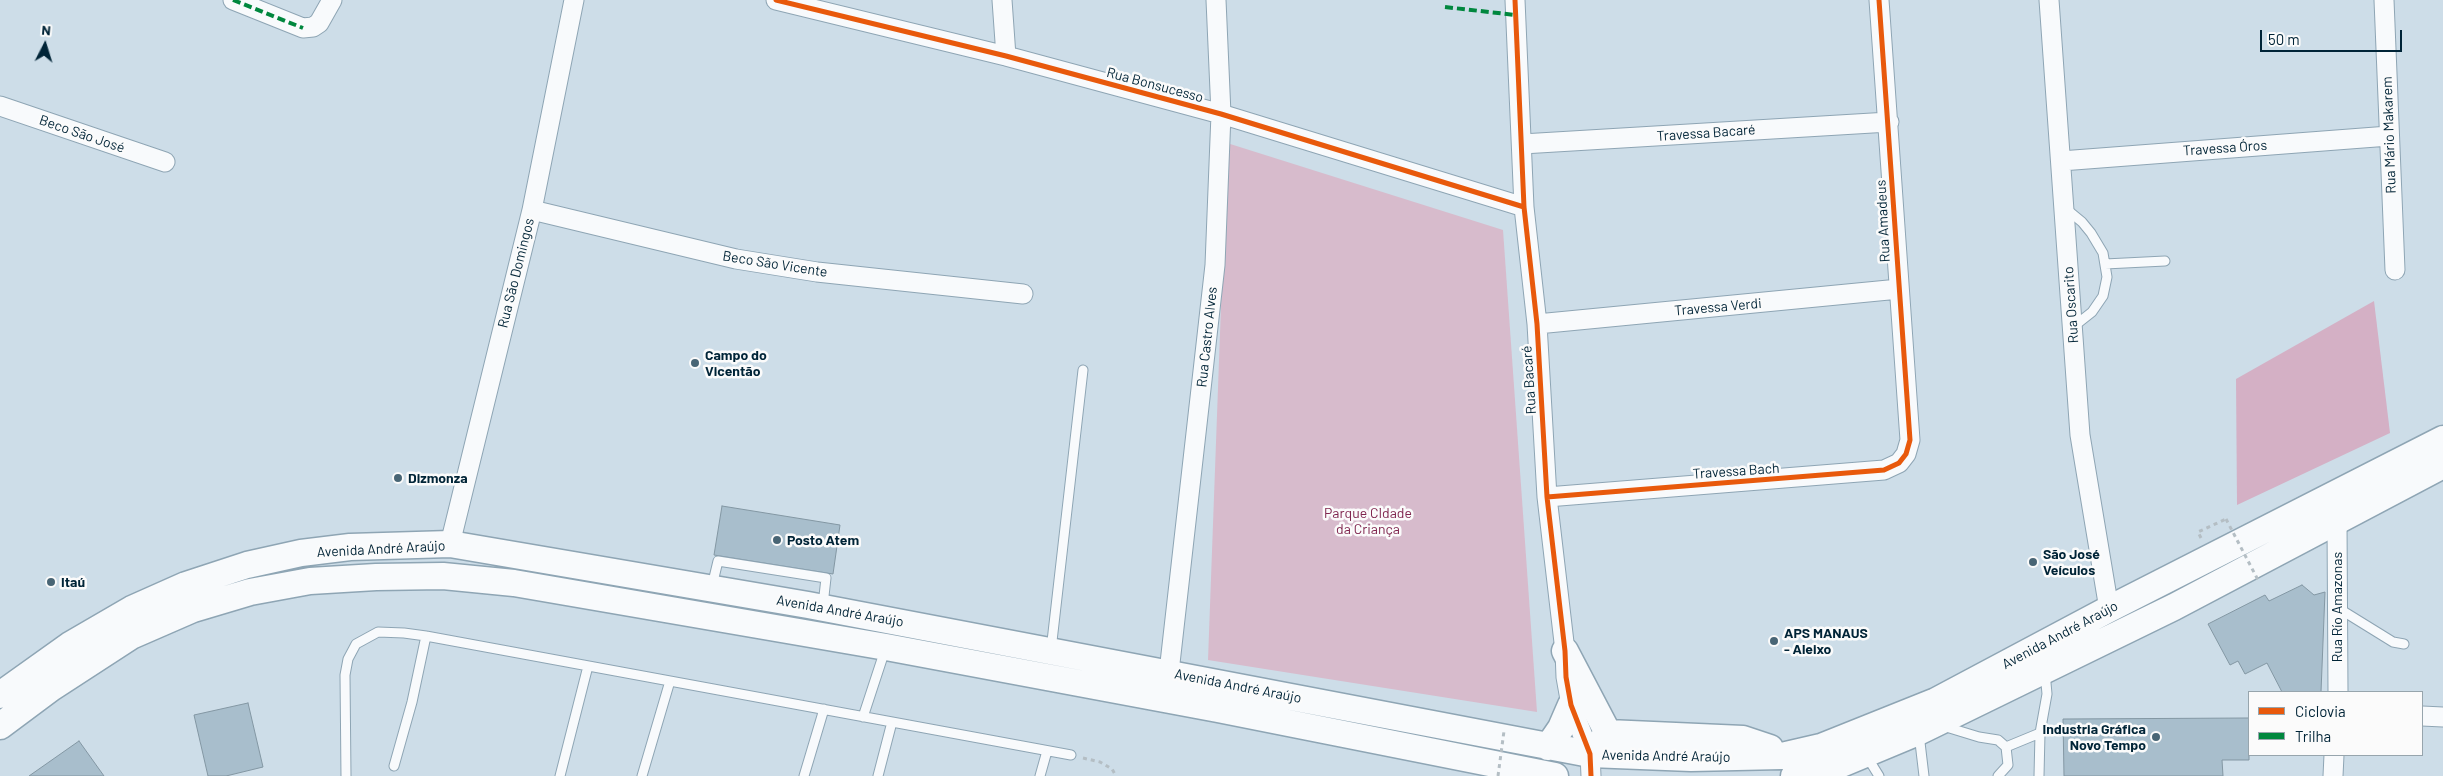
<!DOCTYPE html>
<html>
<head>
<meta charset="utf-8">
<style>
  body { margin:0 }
  #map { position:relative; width:2443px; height:776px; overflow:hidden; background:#cddde8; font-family:Barlow,sans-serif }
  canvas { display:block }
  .legend { position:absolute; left:2248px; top:691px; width:175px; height:65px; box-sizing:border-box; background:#fbfbfb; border:1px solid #97a5ad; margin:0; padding:6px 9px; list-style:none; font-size:15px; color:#002437 }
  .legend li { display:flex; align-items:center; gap:10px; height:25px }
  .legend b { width:25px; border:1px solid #97a5ad }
  .north { position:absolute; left:20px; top:20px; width:50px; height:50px; -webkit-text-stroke:4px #fbfbfb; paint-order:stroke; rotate:5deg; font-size:14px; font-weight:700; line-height:20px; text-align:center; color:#002437 }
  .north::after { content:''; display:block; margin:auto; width:18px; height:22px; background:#002437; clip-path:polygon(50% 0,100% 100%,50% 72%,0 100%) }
  .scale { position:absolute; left:2260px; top:30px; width:142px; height:22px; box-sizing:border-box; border:2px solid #002437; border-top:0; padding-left:6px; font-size:15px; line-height:18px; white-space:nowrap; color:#002437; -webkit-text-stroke:4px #fbfbfb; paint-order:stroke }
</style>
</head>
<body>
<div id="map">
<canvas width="2443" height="776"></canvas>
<ul class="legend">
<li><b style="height:6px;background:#e8590c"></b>Ciclovia</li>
<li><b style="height:6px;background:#00873e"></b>Trilha</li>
</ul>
<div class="north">N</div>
<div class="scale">50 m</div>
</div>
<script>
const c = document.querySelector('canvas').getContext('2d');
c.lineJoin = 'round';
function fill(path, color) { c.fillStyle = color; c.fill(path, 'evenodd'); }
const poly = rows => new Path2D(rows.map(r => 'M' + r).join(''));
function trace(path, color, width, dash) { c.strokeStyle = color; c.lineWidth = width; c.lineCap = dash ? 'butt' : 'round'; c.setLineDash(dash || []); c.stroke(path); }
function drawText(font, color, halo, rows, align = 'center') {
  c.font = font + ' Barlow,sans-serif'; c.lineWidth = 5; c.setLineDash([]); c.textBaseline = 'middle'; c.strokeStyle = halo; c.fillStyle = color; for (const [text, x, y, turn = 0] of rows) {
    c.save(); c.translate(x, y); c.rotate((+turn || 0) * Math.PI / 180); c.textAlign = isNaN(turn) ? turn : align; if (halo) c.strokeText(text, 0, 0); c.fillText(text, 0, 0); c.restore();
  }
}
fill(poly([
  [1227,143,1503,230,1537,712,1208,660]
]), '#d7bbcc');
fill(poly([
  [2374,301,2390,433,2237,505,2236,379]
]), '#d4b0c5');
const building = poly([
  [722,506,840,525,833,574,714,555,722,506],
  [2302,585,2314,595,2325,592,2321,692,2282,692,2267,663,2245,674,2238,661,2230,665,2208,624,2265,595,2269,601,2302,585],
  [248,703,263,767,226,776,208,776,194,715,248,703],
  [2249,718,2249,760,2222,760,2223,776,2064,776,2063,719,2249,718],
  [79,741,104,776,29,776,79,741]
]);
fill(building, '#a8becc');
trace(building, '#8397a3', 1);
const service = poly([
  [2065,208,2082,222,2091,233,2103,253,2107,277,2103,296,2092,312,2073,327],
  [2105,264,2165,261],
  [712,586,718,561,826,578,823,605],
  [2338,608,2393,642,2404,644],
  [1051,650,1083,370],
  [863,717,885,650],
  [1943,726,1979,737,1998,740,2006,747,2008,765,1998,776],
  [1919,734,1924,776],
  [2006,747,2040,733],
  [1866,755,1879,776],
  [394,766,412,702,426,636],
  [346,776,345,675,348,659,356,644,378,632,404,633,426,636,1071,755],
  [560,776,588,666],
  [642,776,670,681],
  [804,776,824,709],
  [878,776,892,722],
  [1040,776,1047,751],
  [2039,776,2040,733,2047,694,2045,672]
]);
const minor = poly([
  [233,0,303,28,313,27,319,23,332,0],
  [776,0,1006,56,1221,114,1524,207],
  [1002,0,1006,56],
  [1515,0,1524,207,1537,324,1547,497,1565,651,1566,677,1571,705,1590,754,1591,776],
  [2049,0,2080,435,2109,609],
  [2384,0,2395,270],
  [0,106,165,162],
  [1522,144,1889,122],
  [2061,161,2389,136],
  [532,210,736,259,817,272,1023,294],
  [1537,324,1899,289],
  [1547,497,1884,470,1899,463,1906,454,1910,440,1879,0],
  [2337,523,2338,692],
  [450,544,532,210,574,0],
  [1169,672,1215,265,1221,114,1216,0],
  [2422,716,2443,717],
  [2333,776,2334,755]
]);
const secondary = poly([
  [1565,651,1608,733],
  [0,695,70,645,132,609,186,585,247,565,301,553,350,547,450,544,808,605,1590,754,1691,758,1782,756,1821,747,1936,701,2109,609,2443,439],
  [0,726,51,688,131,636,193,609,250,592,310,581,376,577,443,576,514,583,886,647,1218,709,1555,776],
  [1548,747,1561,728,1571,705],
  [1590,754,1608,733,1743,739,1770,748],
  [1794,776,1827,770,1918,732,2174,607,2443,465]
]);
trace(service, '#8ea5b4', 11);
trace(minor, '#8ea5b4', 21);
trace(secondary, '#8ea5b4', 29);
trace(poly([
  [2201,538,2198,532,2226,519],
  [1083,758,1100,762,1112,769,1116,776]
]), '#b4bec4', 3, [4, 4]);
trace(service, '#f8fafc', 9);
trace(minor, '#f8fafc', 19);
trace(secondary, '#f8fafc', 26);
trace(poly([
  [2226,519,2258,580],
  [1498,776,1504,731]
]), '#b4bec4', 3, [4, 4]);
trace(poly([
  [233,0,303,28],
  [1445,7,1515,15]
]), '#00873e', 4, [8, 4]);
trace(poly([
  [776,0,1006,56,1221,114,1524,207],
  [1515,0,1524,207,1537,324,1547,497,1565,651,1566,677,1571,705,1590,754,1591,776],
  [1547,497,1884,470,1899,463,1906,454,1910,440,1879,0]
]), '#e8590c', 5);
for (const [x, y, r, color] of [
  [695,363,5,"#486575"],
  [398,478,5,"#486575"],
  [777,540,5,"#486575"],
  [2033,562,5,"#486575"],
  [51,582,5,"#486575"],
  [1774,641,5,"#486575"],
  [2156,737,5,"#486575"]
]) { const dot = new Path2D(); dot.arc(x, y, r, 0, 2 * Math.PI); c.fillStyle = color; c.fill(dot); trace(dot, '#fbfbfb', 2); }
drawText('14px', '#002437', '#fbfbfb', [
  ["Rua Bonsucesso",1155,85,15],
  ["Travessa Bacaré",1706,133,-4],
  ["Beco São José",82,134,19],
  ["Rua Mário Makarem",2389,135,-92],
  ["Travessa Óros",2225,148,-4],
  ["Rua Amadeus",1883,221,-93],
  ["Beco São Vicente",775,264,9],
  ["Rua São Domingos",516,273,-76],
  ["Rua Oscarito",2071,305,-94],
  ["Travessa Verdi",1718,307,-5],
  ["Rua Castro Alves",1207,337,-84],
  ["Rua Bacaré",1529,380,-94],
  ["Travessa Bach",1736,471,-4],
  ["Avenida André Araújo",381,549,-3],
  ["Rua Río Amazonas",2337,607,-90],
  ["Avenida André Araújo",840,611,10],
  ["Avenida André Araújo",2060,635,-28],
  ["Avenida André Araújo",1238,686,11],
  ["Avenida André Araújo",1666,756,1]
]);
drawText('bold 14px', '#002437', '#fbfbfb', [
  ["Campo do",705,355],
  ["Vicentão",705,371],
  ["Dizmonza",408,478],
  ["Posto Atem",787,540],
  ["São José",2043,554],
  ["Veículos",2043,570],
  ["Itaú",61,582],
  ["APS MANAUS",1784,633],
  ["- Aleixo",1784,649],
  ["Industria Gráfica",2146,729,"right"],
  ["Novo Tempo",2146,745,"right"]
], 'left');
drawText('14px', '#7f254e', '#fbfbfb', [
  ["Parque CIdade",1368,513],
  ["da Criança",1368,529]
]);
</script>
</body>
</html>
